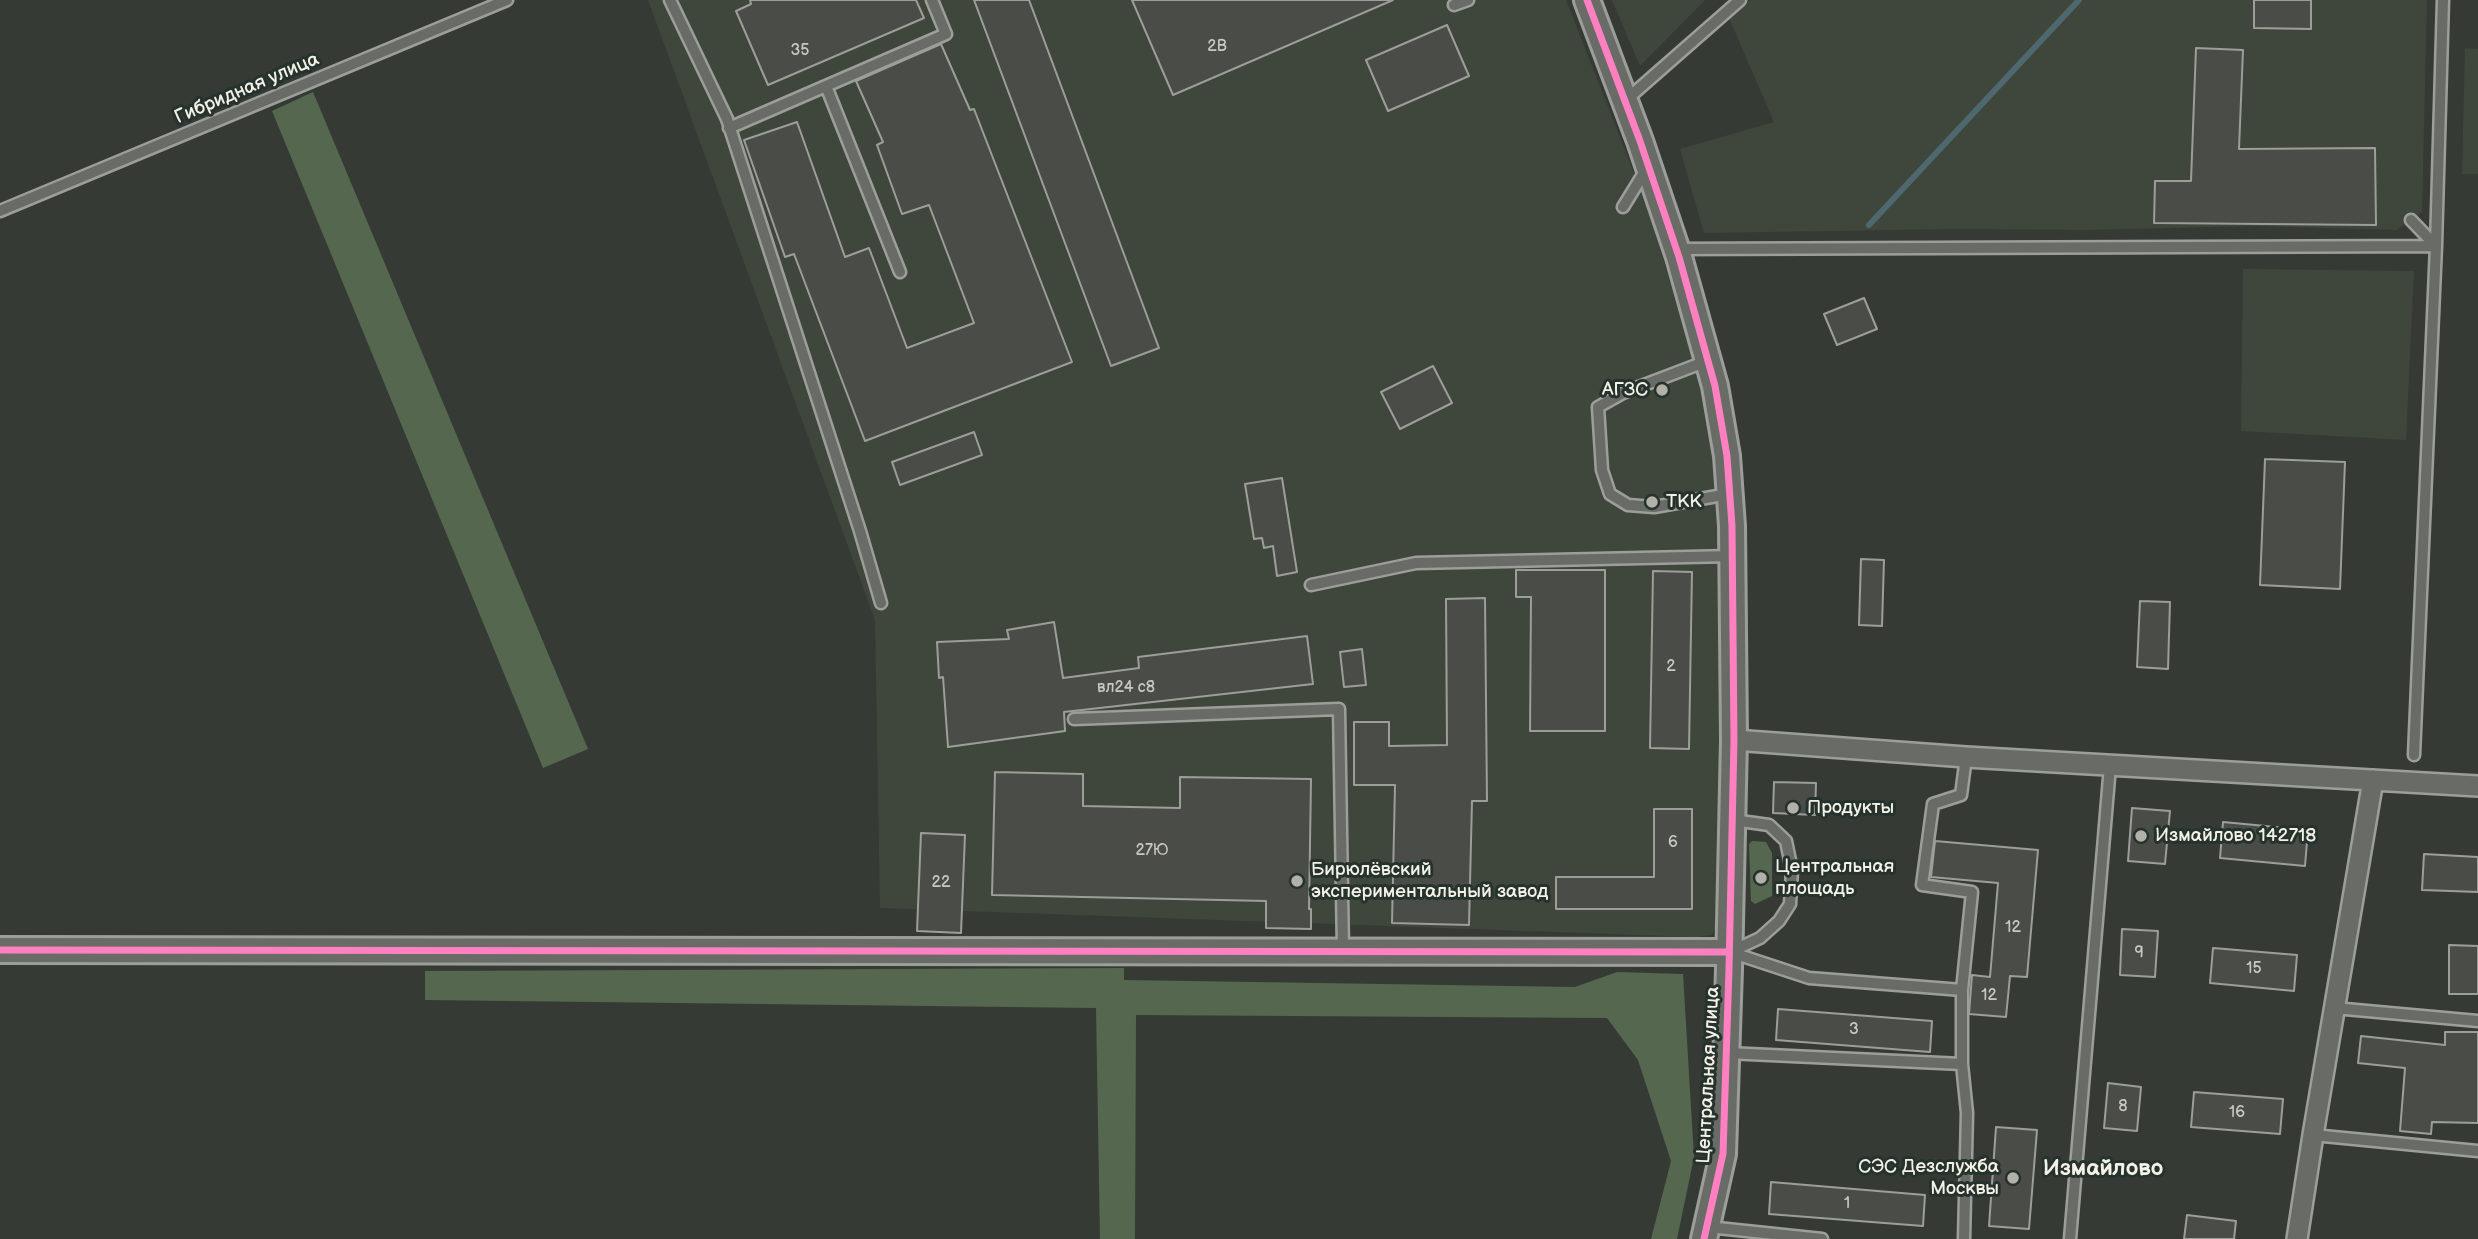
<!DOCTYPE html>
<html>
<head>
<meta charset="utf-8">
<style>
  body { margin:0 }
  canvas { display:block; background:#353a35 }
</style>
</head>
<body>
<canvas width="2478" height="1239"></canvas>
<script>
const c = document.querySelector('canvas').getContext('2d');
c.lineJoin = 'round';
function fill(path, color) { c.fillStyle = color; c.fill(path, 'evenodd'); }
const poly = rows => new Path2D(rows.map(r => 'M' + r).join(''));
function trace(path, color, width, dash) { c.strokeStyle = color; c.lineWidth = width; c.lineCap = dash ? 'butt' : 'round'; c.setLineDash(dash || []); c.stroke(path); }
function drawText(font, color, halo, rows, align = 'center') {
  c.font = font + ' "Balsamiq Sans",sans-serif'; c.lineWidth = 6; c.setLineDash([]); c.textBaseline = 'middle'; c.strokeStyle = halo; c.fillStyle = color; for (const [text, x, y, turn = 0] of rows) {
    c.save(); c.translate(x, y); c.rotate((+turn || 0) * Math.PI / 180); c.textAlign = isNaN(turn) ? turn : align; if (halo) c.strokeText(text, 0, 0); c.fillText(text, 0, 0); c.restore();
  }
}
fill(poly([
  [648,0,1566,0,1647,206,1720,447,1723,762,1716,929,1711,935,1695,937,880,908,875,620],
  [1612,0,1705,0,1640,66],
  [1750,0,2427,0,2422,212,2397,230,2254,226,2087,230,1957,229,1704,233,1680,149,1774,122,1729,18],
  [2465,48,2478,49,2478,174,2462,174],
  [2243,269,2414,271,2406,440,2241,431]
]), '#3f463b');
fill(poly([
  [313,92,588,749,543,768,272,111],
  [1752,841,1766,842,1772,853,1772,896,1755,904,1751,901,1749,844],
  [1124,968,1124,980,1575,987,1617,972,1683,974,1694,1157,1677,1239,1651,1239,1671,1161,1638,1060,1607,1018,1136,1015,1135,1239,1100,1239,1096,1008,425,1000,425,971]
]), '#55674e');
trace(poly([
  [1869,225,2079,0]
]), '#4d686f', 6);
const building = poly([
  [750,0,916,0,924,18,768,85,736,11,751,4,750,0],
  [974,0,1029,0,1159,348,1111,366,974,0],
  [1132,0,1393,0,1173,95,1132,0],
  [2254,0,2311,0,2311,29,2254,28,2254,0],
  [1447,25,1469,76,1388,111,1366,60,1447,25],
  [941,44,970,110,974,109,1072,362,865,441,794,254,785,257,744,140,797,122,845,257,869,248,907,348,974,323,929,205,902,214,877,145,883,142,856,81,941,44],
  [2196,48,2243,50,2239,149,2375,148,2376,225,2154,223,2155,181,2191,181,2196,48],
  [1864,298,1877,329,1837,345,1824,314,1864,298],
  [1433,366,1452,403,1400,429,1381,392,1433,366],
  [974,432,982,455,900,485,892,462,974,432],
  [2265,459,2345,462,2340,589,2260,585,2265,459],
  [1282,478,1297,572,1277,576,1273,546,1264,548,1262,538,1254,539,1245,484,1282,478],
  [1861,559,1884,560,1882,626,1859,625,1861,559],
  [1516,570,1605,570,1605,731,1530,731,1531,597,1516,597,1516,570],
  [1653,571,1692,572,1689,749,1650,748,1653,571],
  [1485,598,1487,801,1472,801,1469,925,1392,923,1395,785,1354,785,1354,722,1389,722,1389,746,1447,745,1446,599,1485,598],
  [2140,601,2170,602,2168,669,2137,667,2140,601],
  [1054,622,1063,678,1139,668,1138,657,1307,636,1313,684,1064,712,1065,731,948,747,943,677,939,678,937,642,1009,639,1007,630,1054,622],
  [1362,649,1366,685,1344,687,1340,652,1362,649],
  [995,772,1083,774,1083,806,1180,808,1180,777,1311,779,1309,909,1311,909,1311,929,1266,928,1266,901,992,895,995,772],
  [1774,782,1816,783,1815,815,1773,813,1774,782],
  [2132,808,2170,811,2165,864,2128,861,2132,808],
  [1654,809,1692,809,1692,909,1556,909,1556,877,1654,877,1654,809],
  [2223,822,2308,830,2305,866,2220,858,2223,822],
  [921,833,965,835,961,933,917,931,921,833],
  [1935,841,2038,850,2027,977,2010,976,2006,1017,1969,1014,1972,975,1990,977,1998,883,1931,877,1935,841],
  [2424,854,2478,857,2478,892,2422,890,2424,854],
  [2122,929,2158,931,2155,977,2120,975,2122,929],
  [2449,945,2478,946,2478,994,2449,994,2449,945],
  [2213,948,2297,955,2294,991,2210,983,2213,948],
  [1778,1009,1932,1021,1930,1052,1776,1040,1778,1009],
  [2445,1032,2478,1032,2478,1123,2432,1122,2431,1134,2400,1131,2405,1068,2358,1063,2361,1036,2445,1045,2445,1032],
  [2108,1083,2141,1087,2137,1131,2104,1128,2108,1083],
  [2194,1092,2283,1099,2280,1134,2191,1127,2194,1092],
  [1996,1127,2037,1130,2029,1229,1989,1226,1996,1127],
  [1771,1182,1925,1195,1923,1226,1769,1214,1771,1182],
  [2187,1215,2236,1221,2234,1239,2184,1239,2187,1215]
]);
fill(building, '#4a4d47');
trace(building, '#9c9e9a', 2);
const service = poly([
  [670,0,727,119,860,531,881,603],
  [1454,5,1468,0],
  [826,86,900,272],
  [1626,100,1740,0],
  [729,128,946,34,932,0],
  [1623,207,1647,168],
  [0,211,507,0],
  [2411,220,2436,246],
  [1677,249,2436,246],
  [1707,361,1623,393,1598,407,1602,470,1610,494,1628,505,1654,507,1729,494],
  [1311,585,1416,563,1732,556],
  [1074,719,1339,709,1343,951],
  [2414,755,2436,246,2443,0],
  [1730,952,1809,978,1962,990,1962,1064,1967,1113,1964,1239],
  [1730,952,1760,938,1779,921,1790,904,1792,870,1786,841,1769,825,1733,820],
  [1962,990,1972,892,1922,885,1933,804,1961,795,1966,757],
  [2334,1008,2478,1021],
  [1727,1053,1962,1064],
  [2313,1135,2478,1151],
  [1708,1227,1822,1239],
  [2070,1239,2110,766]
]);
const minor = poly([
  [1734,740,1966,757,2478,786],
  [2297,1239,2313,1135,2373,780]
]);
const tertiary = poly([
  [1587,0,1640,141,1679,257,1715,386,1727,456,1732,526,1734,740,1729,969,1723,1154,1704,1239],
  [0,950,1729,952]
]);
trace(service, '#9c9e9a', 15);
trace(minor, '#9c9e9a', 24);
trace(tertiary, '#9c9e9a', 30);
trace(service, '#686b66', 10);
trace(minor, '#686b66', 19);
trace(tertiary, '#686b66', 24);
trace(poly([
  [1587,0,1640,141,1679,257,1715,386,1727,456,1732,526,1734,740,1729,969,1723,1154,1704,1239],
  [0,950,1729,952]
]), '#ff80c0', 7);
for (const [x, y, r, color] of [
  [1662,390,7,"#b1b1a9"],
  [1652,502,7,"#b1b1a9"],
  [1793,808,7,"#b1b1a9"],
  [2141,836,7,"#b1b1a9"],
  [1761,878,7,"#b1b1a9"],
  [1297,881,7,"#b1b1a9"],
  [2013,1178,7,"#b1b1a9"]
]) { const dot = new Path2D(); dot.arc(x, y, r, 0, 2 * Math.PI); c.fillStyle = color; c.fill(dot); trace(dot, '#26332d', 2.5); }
drawText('16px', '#cac8c0', null, [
  ["2В",1217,47],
  ["35",800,51],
  ["2",1671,667],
  ["вл24 с8",1126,688],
  ["6",1673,843],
  ["27Ю",1152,851],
  ["22",941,883],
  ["12",2013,928],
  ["9",2139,953],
  ["15",2254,969],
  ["12",1989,996],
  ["3",1854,1030],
  ["8",2123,1107],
  ["16",2237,1113],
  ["1",1847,1204]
]);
drawText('19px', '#f4f1e8', '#26332d', [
  ["Гибридная улица",247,89,-23],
  ["Центральная улица",1709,1075,-87]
]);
drawText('19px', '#f4f1e8', '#26332d', [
  ["АГЗС",1648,390,"right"],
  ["ТКК",1666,502],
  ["Продукты",1807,808],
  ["Измайлово 142718",2155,836],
  ["Центральная",1775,867],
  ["площадь",1775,889],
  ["Бирюлёвский",1311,870],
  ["экспериментальный завод",1311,892],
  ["СЭС Дезслужба",1999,1167,"right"],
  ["Москвы",1999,1189,"right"]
], 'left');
drawText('bold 23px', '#f4f1e8', '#26332d', [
  ["Измайлово",2103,1169]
]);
</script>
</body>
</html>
